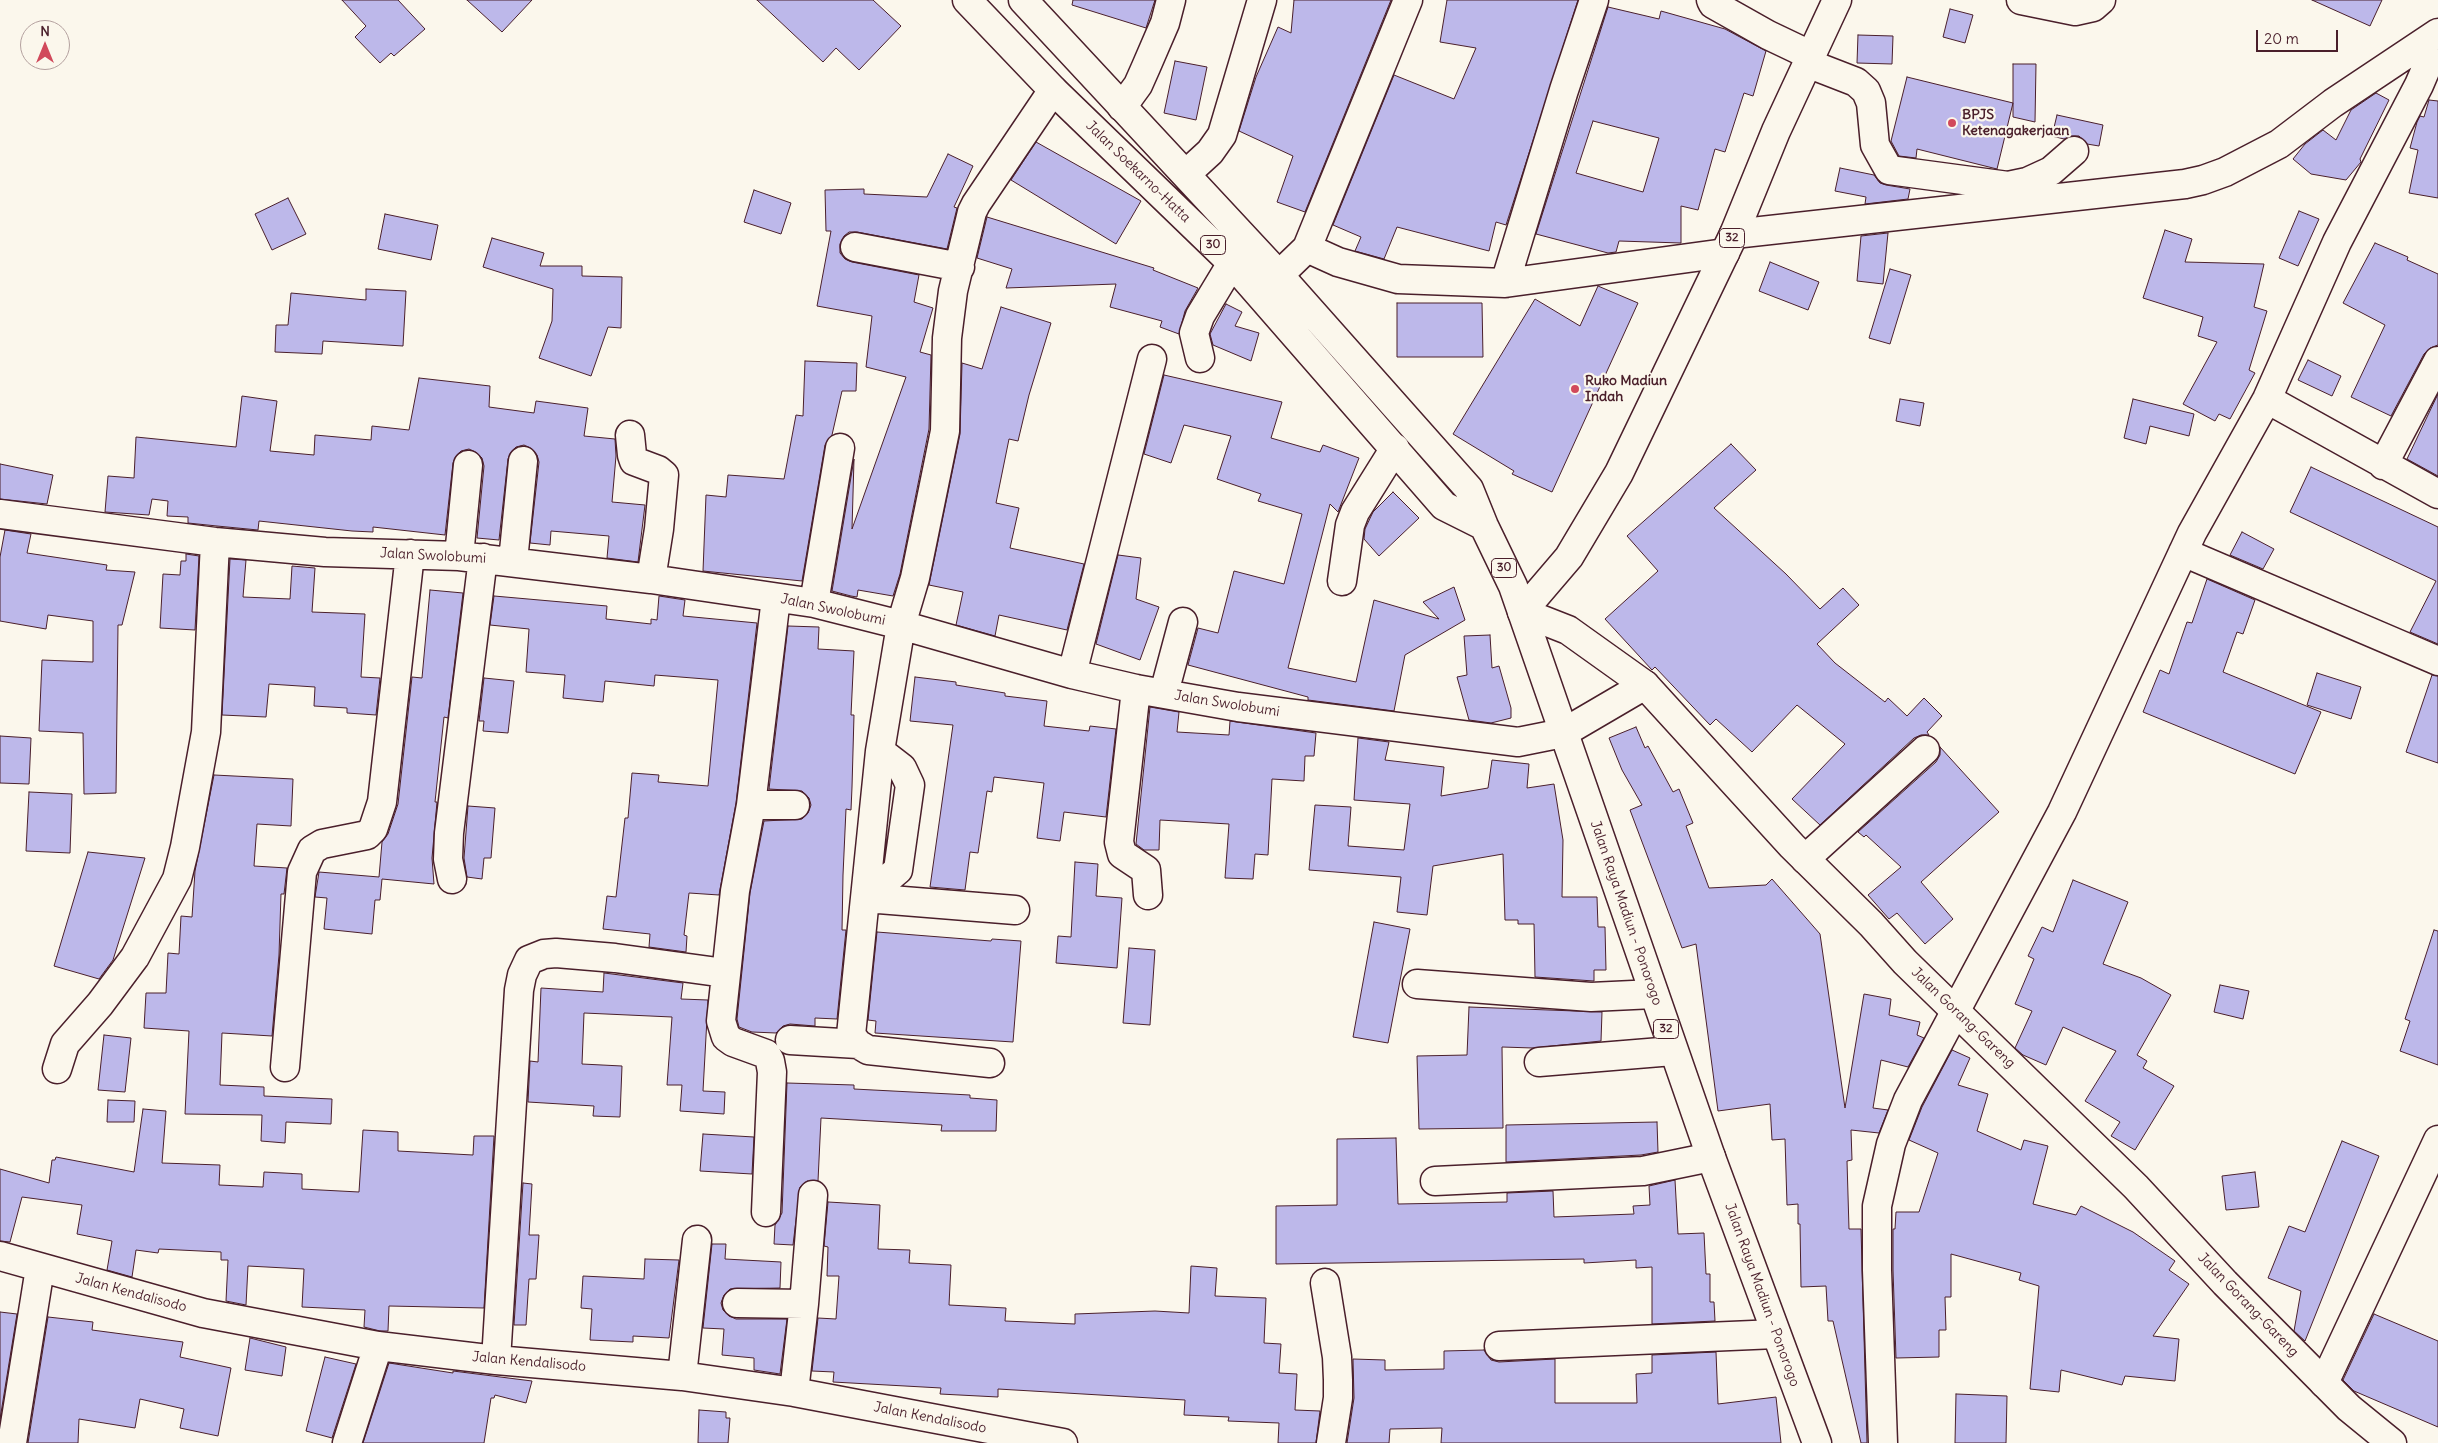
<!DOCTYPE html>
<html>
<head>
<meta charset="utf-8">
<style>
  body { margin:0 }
  #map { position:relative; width:2438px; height:1443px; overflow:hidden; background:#fbf7ec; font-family:Delius,sans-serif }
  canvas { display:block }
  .north { position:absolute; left:20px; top:20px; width:50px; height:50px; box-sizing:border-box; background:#fbf7ec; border:1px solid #b4a19f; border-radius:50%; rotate:0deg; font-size:14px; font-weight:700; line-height:20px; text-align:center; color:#4a1f2b }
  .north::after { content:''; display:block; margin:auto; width:18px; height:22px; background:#d1495b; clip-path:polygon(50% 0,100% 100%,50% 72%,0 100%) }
  .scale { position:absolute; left:2256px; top:30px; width:82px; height:22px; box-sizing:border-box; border:2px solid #4a1f2b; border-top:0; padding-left:6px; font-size:15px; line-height:18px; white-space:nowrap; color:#4a1f2b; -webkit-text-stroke:4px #fbf7ec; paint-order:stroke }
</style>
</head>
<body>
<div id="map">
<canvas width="2438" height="1443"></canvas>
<div class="north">N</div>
<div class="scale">20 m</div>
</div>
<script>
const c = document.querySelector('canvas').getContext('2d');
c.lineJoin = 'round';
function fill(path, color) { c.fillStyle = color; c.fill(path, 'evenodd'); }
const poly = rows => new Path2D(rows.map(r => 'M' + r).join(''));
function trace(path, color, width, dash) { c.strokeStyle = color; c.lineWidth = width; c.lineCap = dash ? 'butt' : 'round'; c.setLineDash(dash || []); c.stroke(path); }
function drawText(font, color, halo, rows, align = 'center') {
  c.font = font + ' Delius,sans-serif'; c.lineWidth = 4.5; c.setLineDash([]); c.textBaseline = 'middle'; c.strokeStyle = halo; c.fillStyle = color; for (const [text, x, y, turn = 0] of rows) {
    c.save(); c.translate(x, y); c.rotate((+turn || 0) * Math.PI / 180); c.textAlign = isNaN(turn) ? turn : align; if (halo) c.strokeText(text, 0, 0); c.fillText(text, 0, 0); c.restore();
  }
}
const building = poly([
  [342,0,398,0,425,29,394,56,391,53,380,63,355,37,366,26,342,0],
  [467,0,532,0,502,32,467,0],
  [757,0,873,0,901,26,859,70,836,48,823,62,757,0],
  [1073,0,1155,0,1146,28,1072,5,1073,0],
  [1294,0,1391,0,1305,212,1277,202,1293,156,1239,131,1256,77,1278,27,1291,33,1294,0],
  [1447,0,1578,0,1506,225,1496,222,1489,251,1397,227,1384,259,1355,251,1361,237,1333,225,1394,75,1454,99,1476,48,1440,42,1447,0],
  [2312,0,2382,0,2370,26,2312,0],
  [1608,7,1659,19,1661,11,1725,29,1766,51,1753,96,1744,93,1725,152,1715,149,1698,210,1681,206,1681,243,1619,241,1616,252,1608,253,1536,234,1608,7],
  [1593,121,1659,138,1643,192,1576,173,1593,121],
  [1950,9,1973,15,1965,43,1943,37,1950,9],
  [1858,35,1893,36,1892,64,1857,63,1858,35],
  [1175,61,1207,67,1196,120,1164,113,1175,61],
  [2013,64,2036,64,2035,122,2013,117,2013,64],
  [1907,77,2013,103,1997,169,1917,149,1916,158,1899,156,1891,141,1907,77],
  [2376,93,2389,100,2360,159,2361,162,2346,180,2311,174,2293,159,2305,144,2323,130,2336,140,2351,110,2376,93],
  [2429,100,2438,101,2438,198,2409,193,2418,150,2410,148,2417,122,2420,116,2424,117,2429,100],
  [2057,115,2103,125,2099,146,2087,144,2079,136,2071,136,2064,139,2052,136,2057,115],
  [1036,142,1141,201,1116,244,1011,180,1036,142],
  [948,154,973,166,954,207,957,208,947,249,857,232,849,232,844,236,840,244,840,253,845,259,852,262,919,275,914,302,933,308,920,352,931,355,929,429,900,574,893,596,858,590,857,597,851,596,832,591,854,459,852,529,906,377,866,367,872,316,817,306,831,231,826,231,825,190,864,189,864,194,927,197,948,154],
  [1840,168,1874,175,1880,183,1886,185,1910,189,1908,199,1865,204,1866,197,1835,191,1840,168],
  [754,190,791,203,781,234,744,222,754,190],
  [288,198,306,234,272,250,255,214,288,198],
  [2299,211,2319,219,2298,266,2279,258,2299,211],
  [385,214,438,225,431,260,378,249,385,214],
  [987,217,1154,268,1153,270,1198,288,1185,311,1179,334,1160,327,1162,321,1110,307,1116,284,1006,288,1012,269,977,258,987,217],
  [2165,230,2192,239,2185,262,2264,264,2254,307,2267,311,2249,370,2255,373,2230,419,2219,414,2215,421,2183,404,2217,342,2198,336,2203,317,2143,298,2165,230],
  [1888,233,1883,284,1857,281,1861,236,1888,233],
  [492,238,544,253,540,266,582,266,582,276,622,277,621,328,608,327,591,376,539,358,552,321,553,289,483,267,492,238],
  [2375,243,2408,257,2407,260,2438,274,2438,345,2430,348,2424,354,2391,416,2351,397,2385,325,2343,303,2375,243],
  [1770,262,1819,282,1808,310,1759,291,1770,262],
  [1890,269,1911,275,1890,344,1869,338,1890,269],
  [1598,286,1638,303,1552,492,1512,474,1514,471,1453,434,1535,299,1580,326,1598,286],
  [366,289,406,291,403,346,323,341,322,354,275,352,276,325,288,325,291,293,366,300,366,289],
  [1397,303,1482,303,1483,357,1397,357,1397,303],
  [1226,304,1242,312,1235,326,1259,333,1251,361,1213,345,1210,334,1226,304],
  [1001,307,1051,323,1029,395,1018,441,1009,439,996,503,1019,508,1010,548,1084,564,1067,630,999,615,995,636,956,625,963,592,929,585,960,434,962,363,982,369,1001,307],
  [2308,360,2341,376,2332,396,2298,380,2308,360],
  [805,361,857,363,856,391,842,391,832,435,825,445,802,581,703,571,706,495,726,497,728,475,784,479,796,415,803,416,805,361],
  [1164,375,1282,402,1271,438,1320,452,1323,445,1359,458,1338,512,1330,504,1288,668,1356,682,1374,600,1439,619,1423,602,1454,587,1465,620,1405,655,1394,711,1308,700,1308,697,1188,665,1198,628,1218,633,1234,571,1284,584,1302,514,1258,501,1261,494,1217,479,1231,436,1184,425,1171,463,1144,454,1164,375],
  [419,378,490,386,489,407,534,413,536,401,588,408,584,436,615,439,616,456,612,502,645,505,638,562,607,558,609,536,551,531,550,545,530,543,539,462,537,455,532,449,524,445,516,447,511,452,508,459,499,540,477,538,484,466,482,458,477,453,469,449,461,451,456,456,453,463,445,535,373,527,373,532,352,531,259,521,258,530,217,526,188,523,188,517,167,516,168,501,152,499,149,515,105,512,108,476,134,478,136,437,236,447,242,396,277,401,270,451,314,455,315,435,371,440,372,426,409,430,419,378],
  [2438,394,2438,476,2407,459,2438,394],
  [1900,399,1924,403,1920,426,1896,421,1900,399],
  [2133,399,2194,414,2189,436,2150,426,2146,444,2124,438,2133,399],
  [1731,444,1756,470,1714,508,1786,574,1820,609,1843,588,1859,605,1817,644,1835,663,1885,702,1888,698,1907,716,1924,698,1942,716,1927,732,1929,735,1921,735,1914,738,1820,825,1792,799,1845,744,1797,705,1752,752,1716,719,1710,725,1655,667,1652,670,1605,619,1658,571,1627,536,1731,444],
  [0,464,53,475,47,504,0,499,0,464],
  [2311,467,2438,527,2438,644,2410,632,2436,581,2290,512,2311,467],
  [1393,492,1419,518,1379,556,1364,539,1365,529,1373,512,1393,492],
  [5,530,31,534,27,553,107,565,106,570,135,572,122,625,118,625,116,793,84,794,83,733,39,731,42,660,93,662,93,621,48,615,46,629,0,621,0,557,5,530],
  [2242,532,2274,549,2263,569,2230,555,2242,532],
  [186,554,199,556,195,630,160,628,163,574,180,575,181,561,186,561,186,554],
  [1118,555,1141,558,1136,599,1159,607,1140,660,1096,644,1118,555],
  [230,559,246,560,243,597,290,599,292,566,315,568,312,612,365,614,361,677,380,678,376,715,347,713,347,708,314,706,315,687,269,684,266,717,222,715,230,559],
  [2207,579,2255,600,2243,634,2237,632,2223,672,2321,712,2295,774,2143,712,2160,670,2169,674,2187,622,2192,623,2207,579],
  [430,590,463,593,448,718,444,717,435,802,437,802,432,858,434,884,382,879,380,900,375,900,372,934,324,929,327,898,315,897,319,872,379,877,382,842,388,834,398,804,412,677,422,678,430,590],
  [494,596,607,606,606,619,651,624,651,619,657,620,659,596,685,600,683,616,757,623,736,803,719,895,689,893,684,935,687,936,686,952,649,947,650,934,603,929,607,896,616,897,625,818,628,818,632,773,659,775,658,782,708,786,718,680,655,675,654,686,605,681,603,702,563,698,565,675,526,672,529,629,490,625,494,596],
  [788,626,819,627,818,649,854,651,851,715,854,715,852,787,851,810,846,809,843,875,842,930,846,930,837,1019,815,1018,815,1026,790,1024,783,1026,776,1033,752,1032,739,1027,737,1019,750,893,764,821,802,819,808,813,811,805,809,798,802,791,769,789,788,626],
  [1490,635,1492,668,1499,666,1511,708,1511,718,1491,723,1469,720,1457,677,1467,675,1464,636,1490,635],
  [2317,673,2361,687,2351,719,2307,705,2317,673],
  [2432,675,2438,676,2438,763,2406,752,2432,675],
  [915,677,956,682,956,685,1005,693,1005,696,1047,701,1044,726,1089,731,1090,726,1116,729,1106,817,1064,812,1060,841,1037,838,1044,783,994,777,992,792,987,791,978,853,970,852,965,890,930,887,953,725,910,721,915,677],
  [484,678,514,681,508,733,483,731,484,721,479,721,484,678],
  [1150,707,1179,712,1177,732,1229,735,1230,721,1316,733,1314,756,1305,756,1304,781,1272,779,1268,855,1255,854,1253,879,1225,878,1229,824,1160,820,1159,850,1144,850,1136,844,1150,707],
  [1636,727,1645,748,1648,746,1673,792,1679,789,1693,823,1686,826,1709,888,1766,885,1772,879,1820,934,1845,1108,1864,994,1891,999,1889,1015,1920,1022,1917,1035,1924,1038,1908,1067,1881,1060,1873,1108,1888,1110,1879,1133,1851,1130,1852,1160,1847,1161,1849,1229,1861,1229,1867,1443,1861,1443,1833,1321,1828,1321,1826,1286,1801,1287,1800,1224,1798,1224,1798,1204,1787,1205,1785,1139,1772,1140,1770,1104,1718,1111,1696,944,1682,948,1630,810,1642,805,1622,770,1609,738,1636,727],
  [0,736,31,738,29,784,0,783,0,736],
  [1358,738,1389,742,1385,760,1444,767,1441,796,1488,788,1492,760,1529,764,1527,788,1554,784,1563,840,1562,897,1597,897,1598,927,1605,927,1606,970,1594,970,1594,981,1535,977,1534,924,1518,924,1518,920,1505,920,1503,854,1433,866,1427,915,1397,912,1401,877,1309,870,1315,805,1351,807,1348,846,1404,850,1410,804,1354,800,1358,738],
  [1940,747,1999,812,1921,882,1953,919,1925,944,1897,913,1889,919,1868,895,1901,867,1866,835,1864,837,1858,832,1936,762,1940,755,1940,747],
  [214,775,293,779,291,826,257,824,254,866,287,868,284,894,281,894,279,955,272,1036,222,1033,220,1085,264,1087,264,1096,332,1099,331,1124,286,1122,285,1143,261,1141,262,1115,185,1114,189,1031,144,1028,146,993,166,993,168,953,179,954,181,916,192,917,195,871,214,775],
  [29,792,72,794,70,853,26,851,29,792],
  [468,806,495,808,491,858,484,858,482,879,467,877,464,858,468,806],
  [88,852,145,858,113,960,99,979,54,966,88,852],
  [1075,862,1098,864,1096,896,1122,898,1117,968,1056,963,1058,936,1071,937,1075,862],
  [2073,880,2128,902,2103,964,2141,978,2171,995,2137,1055,2147,1061,2143,1068,2174,1086,2135,1150,2111,1136,2120,1122,2085,1101,2116,1051,2063,1027,2046,1065,2023,1055,2015,1048,2032,1011,2015,1004,2034,959,2028,956,2042,927,2053,932,2073,880],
  [1374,922,1410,929,1388,1043,1353,1037,1374,922],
  [2434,930,2438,931,2438,1065,2400,1051,2410,1021,2405,1019,2434,930],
  [877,932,991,941,992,939,1021,941,1013,1042,875,1033,876,1021,868,1020,877,932],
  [1129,948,1155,950,1150,1025,1123,1023,1129,948],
  [604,973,683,983,681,999,708,1000,703,1091,725,1092,724,1114,680,1111,682,1085,667,1085,672,1017,584,1013,582,1064,622,1066,620,1117,593,1116,594,1106,528,1102,530,1061,538,1062,541,988,603,992,604,973],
  [2220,985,2249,991,2243,1019,2214,1012,2220,985],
  [1469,1007,1602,1012,1601,1041,1533,1048,1502,1047,1503,1128,1419,1129,1417,1056,1467,1055,1469,1007],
  [104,1035,131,1038,125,1092,98,1090,104,1035],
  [1952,1050,1970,1058,1958,1085,1988,1094,1977,1131,2021,1150,2024,1140,2048,1146,2033,1204,2076,1215,2081,1206,2133,1232,2175,1261,2169,1270,2189,1284,2153,1336,2179,1339,2175,1381,2125,1376,2122,1385,2061,1370,2059,1392,2030,1389,2039,1286,2019,1280,2021,1273,1951,1254,1951,1297,1945,1297,1946,1330,1939,1330,1939,1357,1896,1358,1893,1270,1893,1229,1895,1229,1896,1212,1919,1212,1938,1153,1909,1140,1922,1107,1952,1050],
  [787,1083,854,1085,854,1089,970,1095,970,1098,997,1100,996,1131,941,1131,942,1125,821,1118,818,1181,807,1181,800,1187,793,1245,774,1244,775,1225,782,1213,787,1083],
  [108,1100,135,1101,134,1122,107,1122,108,1100],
  [143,1109,166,1111,162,1163,220,1165,219,1185,263,1187,264,1172,302,1174,302,1189,359,1192,363,1130,398,1132,398,1151,473,1155,474,1136,494,1136,484,1308,389,1306,388,1331,380,1331,364,1327,365,1310,302,1307,304,1269,248,1266,246,1305,226,1301,228,1260,221,1260,221,1252,159,1249,158,1253,136,1250,132,1277,107,1270,112,1241,77,1234,82,1205,22,1197,10,1242,0,1241,0,1169,49,1183,52,1160,55,1160,56,1157,134,1172,143,1109],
  [1657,1122,1658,1152,1641,1155,1506,1162,1506,1125,1657,1122],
  [703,1134,754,1137,752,1174,700,1171,703,1134],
  [1396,1138,1398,1204,1507,1202,1507,1193,1553,1191,1554,1217,1634,1214,1633,1206,1650,1205,1649,1186,1675,1180,1678,1234,1704,1233,1706,1274,1710,1274,1710,1302,1714,1302,1715,1321,1652,1324,1652,1267,1636,1268,1636,1260,1584,1263,1584,1259,1276,1264,1276,1206,1337,1205,1337,1139,1396,1138],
  [2342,1141,2379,1156,2305,1341,2294,1331,2301,1291,2268,1278,2289,1226,2305,1232,2342,1141],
  [2255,1172,2259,1207,2226,1210,2222,1176,2255,1172],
  [523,1183,532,1184,529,1235,539,1235,536,1279,529,1279,526,1325,514,1325,523,1183],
  [828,1202,880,1205,878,1249,910,1250,909,1263,951,1265,949,1305,1006,1308,1005,1321,1075,1324,1075,1314,1155,1311,1189,1313,1191,1266,1217,1268,1215,1296,1266,1298,1264,1343,1281,1344,1279,1373,1297,1374,1295,1410,1320,1411,1316,1443,1278,1443,1279,1423,1228,1421,1229,1417,1184,1415,1185,1400,998,1389,998,1397,940,1394,941,1388,833,1382,834,1372,812,1371,818,1318,836,1319,839,1276,827,1276,828,1247,824,1246,828,1202],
  [712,1244,726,1244,725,1259,781,1262,780,1288,730,1289,724,1295,721,1303,723,1310,729,1316,736,1319,787,1319,780,1374,754,1370,754,1358,722,1355,724,1329,703,1328,712,1244],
  [645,1259,679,1260,669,1338,633,1336,633,1342,590,1340,592,1309,581,1308,583,1276,644,1279,645,1259],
  [0,1312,17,1314,0,1419,0,1312],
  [2374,1314,2438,1341,2438,1427,2354,1391,2343,1380,2374,1314],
  [48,1317,93,1322,92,1330,183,1342,180,1357,231,1368,218,1436,180,1428,184,1409,140,1399,135,1428,79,1419,78,1443,28,1443,48,1317],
  [250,1338,286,1347,282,1376,245,1370,250,1338],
  [1484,1350,1491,1360,1499,1362,1555,1359,1555,1403,1637,1403,1636,1374,1652,1373,1652,1355,1716,1352,1718,1404,1776,1397,1781,1443,1441,1443,1442,1428,1390,1429,1389,1443,1347,1443,1354,1398,1353,1359,1385,1360,1385,1370,1444,1369,1444,1351,1484,1350],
  [325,1357,356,1364,332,1438,306,1431,325,1357],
  [389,1363,453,1373,453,1371,532,1381,526,1403,495,1395,494,1398,491,1398,484,1443,363,1443,389,1363],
  [1956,1394,2007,1396,2006,1443,1955,1443,1956,1394],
  [699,1410,726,1412,726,1418,730,1418,728,1443,698,1443,699,1410]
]);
fill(building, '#bdb8ea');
trace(building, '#4a1f2b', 1);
const minor = poly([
  [1711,0,1713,4,1768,35,1810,55],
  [2021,0,2075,11,2093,7,2101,0],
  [1807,63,1856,82,1866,91,1871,103,1875,145,1889,170,2008,186,2027,182,2051,171,2074,151],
  [1122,107,1138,85,1146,67,1165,23,1171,0],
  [1186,174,1210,152,1222,135,1262,0],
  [1734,234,2185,184,2203,180,2225,172,2279,144,2333,103,2438,33],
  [855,247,960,267],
  [1307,248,1408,0],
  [1279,275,1307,248,1338,262,1398,279,1505,283,1725,253],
  [1505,283,1564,90,1594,0],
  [1200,358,1194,333,1200,316,1232,263],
  [2267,399,2438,494],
  [630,435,632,455,634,461,658,470,664,475,659,529,651,579],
  [2383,465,2438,361],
  [0,514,215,542,325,552,459,556,651,579,814,603,901,625,1072,674,1136,689,1238,707,1518,742,1563,733,1645,685],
  [2183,552,2438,661],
  [459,556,468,465],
  [513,561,523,461],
  [1342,581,1350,525,1355,512,1395,448],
  [814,603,840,448],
  [1072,674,1152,359],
  [1136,689,1119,842,1122,854,1146,870,1148,895],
  [1164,693,1183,622],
  [751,805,795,805],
  [1805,859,1925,750],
  [452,879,448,859,449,833,483,558],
  [867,884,885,881,898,870,910,785,902,768,880,751],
  [866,898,1015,910],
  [1417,984,1591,997,1654,994],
  [790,1040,858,1044],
  [1539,1062,1673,1051],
  [990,1063,868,1050,858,1044,851,1035,880,751,901,625,915,578,945,431,947,338,953,291,972,212,976,204,1053,90],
  [285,1067,302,872,312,850,322,844,367,835,373,829,382,802,410,554],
  [57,1069,65,1044,100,1004,135,957,177,879,185,847,206,732,215,542],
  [1435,1181,1643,1171,1711,1157],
  [766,1212,772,1072,770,1061,766,1054,733,1042,726,1037,721,1021,735,891,751,805,776,598],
  [0,1256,203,1313,378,1346,496,1360,682,1376,794,1392,1063,1443],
  [1325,1283,1337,1357,1338,1380,1338,1398,1331,1443],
  [737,1303,804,1304],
  [1499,1346,1776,1334],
  [496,1360,519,990,522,975,529,960,544,954,556,953,615,958,725,973],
  [682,1376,697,1240],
  [2324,1383,2438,1140],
  [794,1392,804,1304,813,1195],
  [12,1443,40,1268],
  [347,1443,378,1346],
  [1883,1443,1877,1270,1877,1206,1891,1144,1908,1100,2062,812,2192,533,2267,399,2337,242,2419,85,2438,41]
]);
const major = poly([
  [1522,612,1568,630,1645,685,1792,846,1871,924,1905,962,2136,1187,2225,1283,2349,1408,2392,1443]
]);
const highway = poly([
  [967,0,1053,90,1232,263,1444,506,1484,526],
  [1023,0,1279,275,1469,489,1484,526,1513,586,1711,1157,1817,1443],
  [1522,612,1569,557,1619,473,1734,234,1776,131,1837,0]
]);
trace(minor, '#4a1f2b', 31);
trace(major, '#4a1f2b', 31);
trace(highway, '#4a1f2b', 31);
trace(minor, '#fbf7ec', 28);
trace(major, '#fbf7ec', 28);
trace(highway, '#fbf7ec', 28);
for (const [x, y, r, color] of [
  [1952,123,5,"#d1495b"],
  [1575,389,5,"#d1495b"]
]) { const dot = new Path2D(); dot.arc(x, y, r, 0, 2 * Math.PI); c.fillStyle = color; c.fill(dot); trace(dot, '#fbf7ec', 2); }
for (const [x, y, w] of [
  [1732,238,25],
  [1213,245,25],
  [1504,568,25],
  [1666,1029,25]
]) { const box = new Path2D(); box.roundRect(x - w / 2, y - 9.5, w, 19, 4); c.fillStyle = '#fbf7ec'; c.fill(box); trace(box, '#4a1f2b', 1); }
drawText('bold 12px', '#4a1f2b', null, [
  ["32",1732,238],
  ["30",1213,245],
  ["30",1504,568],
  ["32",1666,1029]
]);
drawText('bold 14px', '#4a1f2b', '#fbf7ec', [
  ["BPJS",1962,115],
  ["Ketenagakerjaan",1962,131],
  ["Ruko Madiun",1585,381],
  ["Indah",1585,397]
], 'left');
drawText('14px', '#4a1f2b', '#fbf7ec', [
  ["Jalan Soekarno-Hatta",1138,172,44],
  ["Jalan Swolobumi",433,556,3],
  ["Jalan Swolobumi",833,610,12],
  ["Jalan Swolobumi",1227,704,9],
  ["Jalan Raya Madiun - Ponorogo",1626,913,71],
  ["Jalan Gorang-Gareng",1963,1018,44],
  ["Jalan Kendalisodo",131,1293,15],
  ["Jalan Raya Madiun - Ponorogo",1762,1295,70],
  ["Jalan Gorang-Gareng",2248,1305,46],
  ["Jalan Kendalisodo",529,1362,5],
  ["Jalan Kendalisodo",930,1418,11]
]);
</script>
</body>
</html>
